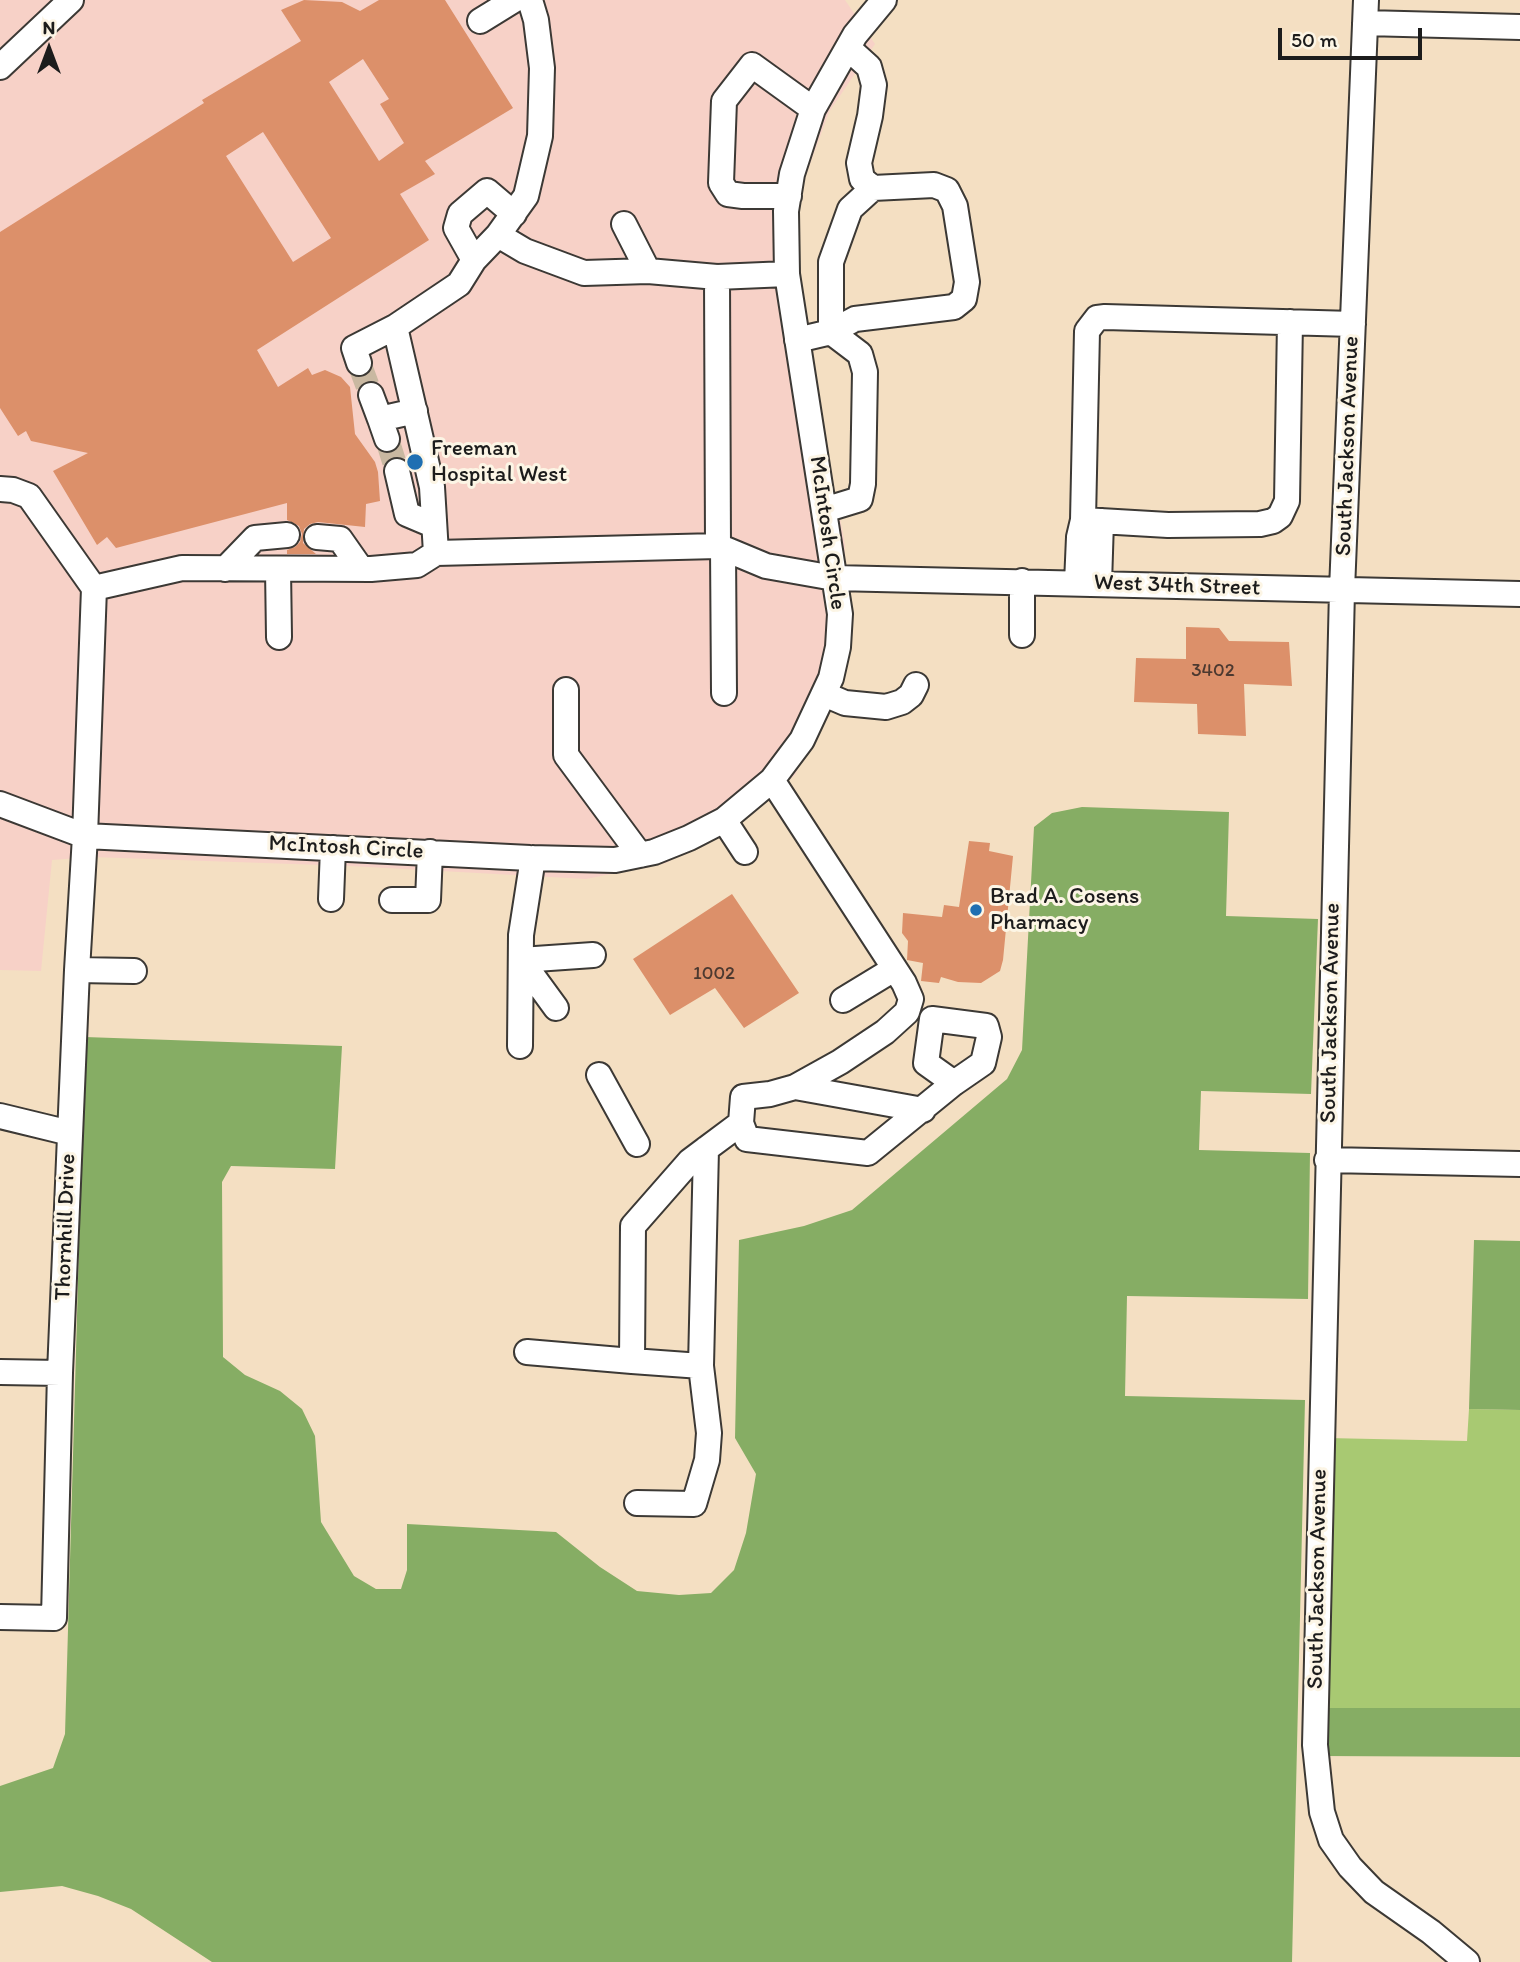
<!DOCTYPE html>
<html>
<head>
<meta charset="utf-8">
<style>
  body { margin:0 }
  #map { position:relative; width:1520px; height:1962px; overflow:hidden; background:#f4dfc2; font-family:Itim,sans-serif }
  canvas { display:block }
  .north { position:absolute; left:14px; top:14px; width:70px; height:70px; -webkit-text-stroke:5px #fcf5e5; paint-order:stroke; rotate:0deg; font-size:19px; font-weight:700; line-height:28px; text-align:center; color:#1c1c1c }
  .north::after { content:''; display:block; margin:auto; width:24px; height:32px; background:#1c1c1c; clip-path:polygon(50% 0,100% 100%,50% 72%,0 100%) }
  .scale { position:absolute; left:1278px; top:28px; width:144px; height:32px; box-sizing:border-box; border:4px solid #1c1c1c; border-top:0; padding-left:9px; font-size:21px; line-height:24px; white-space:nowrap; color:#1c1c1c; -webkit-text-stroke:5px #fcf5e5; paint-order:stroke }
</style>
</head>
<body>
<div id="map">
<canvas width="1520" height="1962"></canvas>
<div class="north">N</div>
<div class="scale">50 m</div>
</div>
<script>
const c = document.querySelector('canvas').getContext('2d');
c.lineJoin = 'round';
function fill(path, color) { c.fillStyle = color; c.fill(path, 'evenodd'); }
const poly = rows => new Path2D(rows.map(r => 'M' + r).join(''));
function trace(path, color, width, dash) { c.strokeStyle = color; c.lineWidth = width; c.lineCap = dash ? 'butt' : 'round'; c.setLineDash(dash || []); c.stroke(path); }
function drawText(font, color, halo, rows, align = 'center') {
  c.font = font + ' Itim,sans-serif'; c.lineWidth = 6; c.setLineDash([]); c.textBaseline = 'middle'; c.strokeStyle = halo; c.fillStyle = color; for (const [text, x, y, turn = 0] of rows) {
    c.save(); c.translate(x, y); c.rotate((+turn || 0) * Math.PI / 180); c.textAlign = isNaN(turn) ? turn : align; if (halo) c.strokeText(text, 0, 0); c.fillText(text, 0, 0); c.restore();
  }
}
fill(poly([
  [0,0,845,0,875,44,829,112,797,200,796,283,845,545,841,680,795,775,745,819,666,863,586,879,350,866,92,857,52,860,41,971,0,970]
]), '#f7d1c7');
fill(poly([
  [1469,1409,1520,1410,1520,1708,1323,1708,1327,1438,1467,1441]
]), '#a8c972');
fill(poly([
  [1082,807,1229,812,1226,916,1318,919,1311,1094,1201,1091,1199,1150,1310,1153,1308,1299,1127,1296,1125,1396,1305,1400,1292,1962,212,1962,131,1909,98,1896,62,1886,0,1892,0,1786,53,1768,65,1734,85,1037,342,1046,335,1169,231,1166,222,1182,223,1357,245,1375,280,1391,302,1409,315,1436,321,1522,354,1576,376,1589,401,1589,407,1570,407,1524,556,1532,600,1567,637,1591,679,1595,711,1593,734,1570,746,1533,756,1474,735,1438,739,1240,804,1226,852,1210,1007,1079,1022,1050,1034,827,1052,813],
  [1474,1240,1520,1241,1520,1410,1469,1409],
  [1323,1708,1520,1708,1520,1757,1322,1756]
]), '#86ad64');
fill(poly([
  [304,0,342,2,360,11,379,0,445,0,513,108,425,161,435,174,400,194,429,240,257,350,278,387,308,368,312,375,325,370,341,377,350,387,355,434,375,462,378,472,380,501,366,504,365,527,318,522,310,524,304,529,303,543,316,554,287,554,287,550,295,547,300,542,302,534,299,526,287,520,287,503,116,548,107,537,97,545,53,471,88,453,31,441,26,431,18,436,0,408,0,232,204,103,202,100,301,41,281,10],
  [363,59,389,99,380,104,404,143,379,161,329,82],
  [263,132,331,238,293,262,226,156],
  [1186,627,1219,628,1229,641,1289,642,1292,686,1244,684,1246,736,1198,734,1197,704,1134,702,1136,658,1186,659],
  [969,841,990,843,989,851,1013,856,1003,960,1000,971,981,983,958,982,941,977,939,983,921,981,923,963,907,960,908,941,902,933,903,913,942,917,944,905,959,907],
  [732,894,799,993,744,1028,715,988,670,1015,633,959]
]), '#dc906a');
trace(poly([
  [359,363,371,395],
  [387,439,397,471]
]), '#c9b8a1', 24, [24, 12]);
const minor = poly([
  [1366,0,1342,590,1315,1745,1322,1812,1331,1840,1350,1867,1374,1892,1431,1932,1467,1962],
  [480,21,514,0],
  [1365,23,1520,27],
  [848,48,869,67,874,85,870,116,859,163,862,179,873,188],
  [0,67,71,0],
  [934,185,947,190,955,206,967,282,964,299,954,307,855,319,831,332,831,262,850,209,873,188,934,185],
  [789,196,743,196,728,194,721,183,724,101,752,65,813,109],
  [624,224,648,271],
  [498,235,525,251,584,273,648,271,717,277,787,274],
  [474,260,456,228,460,214,487,191,514,214],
  [717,277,718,546],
  [1290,322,1287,501,1280,516,1273,521,1260,524,1168,525,1083,520,1087,331,1097,318,1105,317,1353,324],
  [797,340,831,332,860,354,865,372,863,484,860,499,824,510],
  [359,363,354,348,395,327],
  [371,395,380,419,415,411],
  [380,419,387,439],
  [397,471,407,514,433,525],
  [0,489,13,490,29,496,94,588,85,836,77,970,60,1373,54,1618,0,1617],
  [317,537,340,539,361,569],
  [723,548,724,693],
  [436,553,432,487,395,327,459,284,474,260,498,235,526,196,540,136,542,68,536,20,530,0],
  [225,569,255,538,287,535],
  [278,569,279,637],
  [1077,583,1079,537,1083,520],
  [1099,584,1101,521],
  [94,588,182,568,371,569,417,565,436,553,718,546,766,566,834,578,1520,594],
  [1022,635,1022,581],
  [566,690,566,755,640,855],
  [824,694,845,703,886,707,902,702,911,695,916,685],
  [772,780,904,983,911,999,907,1012,885,1032,840,1062,795,1087,770,1094,743,1097,741,1123,747,1139,868,1153,954,1083,983,1063,989,1037,986,1026,932,1019,926,1063,954,1083],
  [0,804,85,836,530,858,615,860,654,852,689,838,724,820,772,780,802,740,831,678,838,647,840,614,787,274,786,211,792,174,813,109,855,35,884,0],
  [724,820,745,852],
  [331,899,333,848],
  [392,900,428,900,430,852],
  [521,960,593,955],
  [521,960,556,1008],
  [77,970,134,971],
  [843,1000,894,969],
  [520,1046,521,935,533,858],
  [599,1075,637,1144],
  [795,1087,923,1110],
  [0,1116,70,1133],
  [706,1149,701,1366,632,1361,633,1226,690,1161,706,1149,741,1123],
  [1327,1160,1520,1164],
  [527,1352,632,1361],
  [0,1372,60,1373],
  [637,1503,694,1504,707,1460,709,1433,701,1366]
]);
trace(minor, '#3c3935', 28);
trace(minor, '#fff', 24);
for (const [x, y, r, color] of [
  [415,462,9,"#1f6fb2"],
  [976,910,7,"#1f6fb2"]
]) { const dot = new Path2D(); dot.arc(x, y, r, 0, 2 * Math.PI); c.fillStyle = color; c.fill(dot); trace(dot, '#fcf5e5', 2.5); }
drawText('19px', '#4c3930', null, [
  ["3402",1213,671],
  ["1002",714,974]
]);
drawText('23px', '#1c1c1c', '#fcf5e5', [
  ["South Jackson Avenue",1348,446,-88],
  ["McIntosh Circle",827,533,82],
  ["West 34th Street",1177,586,2],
  ["McIntosh Circle",346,848,3],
  ["South Jackson Avenue",1331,1013,-89],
  ["Thornhill Drive",66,1227,-88],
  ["South Jackson Avenue",1318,1579,-89]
]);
drawText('23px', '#1c1c1c', '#fcf5e5', [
  ["Freeman",431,449],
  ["Hospital West",431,475],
  ["Brad A. Cosens",990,897],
  ["Pharmacy",990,923]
], 'left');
</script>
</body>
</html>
